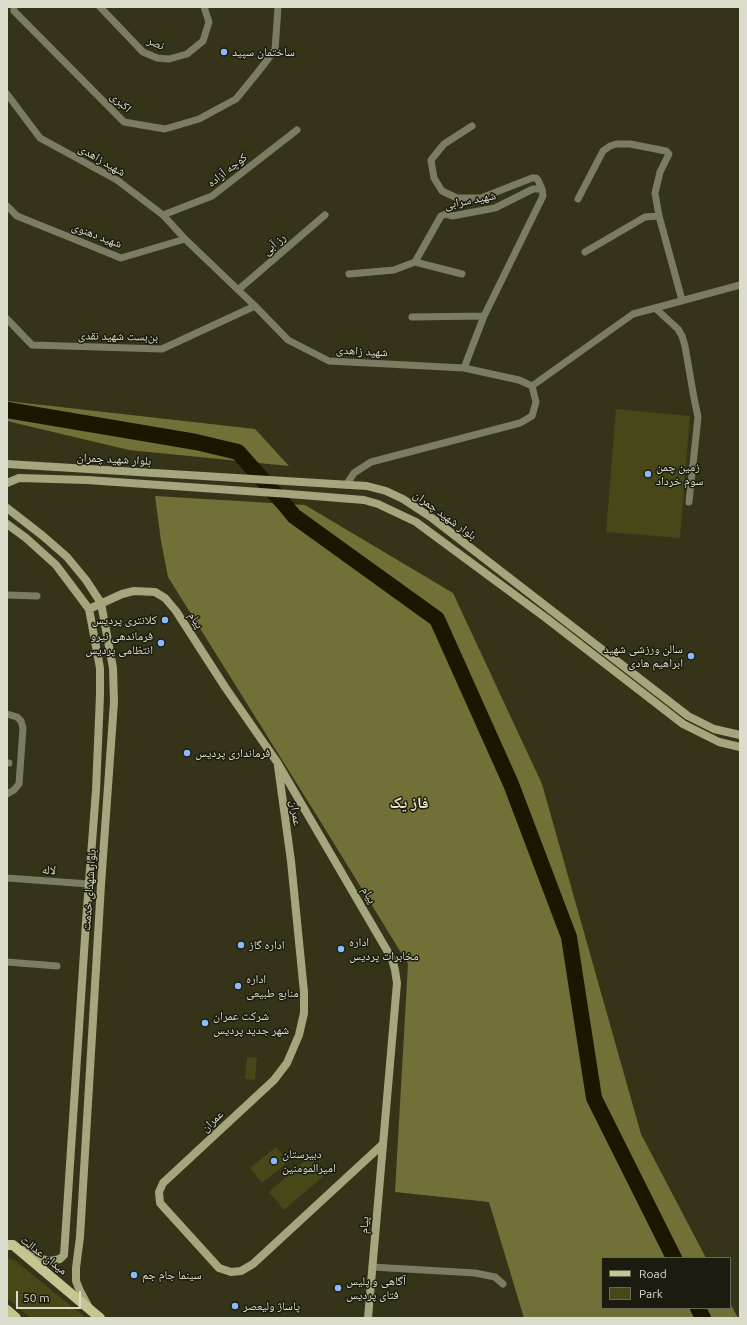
<!DOCTYPE html>
<html>
<head>
<meta charset="utf-8">
<style>
  body { margin:0 }
  #map { position:relative; width:747px; height:1325px; overflow:hidden; background:#353419; font-family:Ubuntu,sans-serif }
  canvas { display:block }
  .frame { position:absolute; inset:0; border:8px solid #dcdccc; pointer-events:none }
  .legend { position:absolute; left:601px; top:1257px; width:130px; height:52px; box-sizing:border-box; background:#1b1b0f; border:1px solid #68685b; margin:0; padding:5px 7px; list-style:none; font-size:12px; color:#dcdccc }
  .legend li { display:flex; align-items:center; gap:8px; height:20px }
  .legend b { width:20px; border:1px solid #68685b }
  .scale { position:absolute; left:16px; top:1291px; width:65px; height:18px; box-sizing:border-box; border:2px solid #dcdccc; border-top:0; padding-left:5px; font-size:12px; line-height:14px; white-space:nowrap; color:#dcdccc; -webkit-text-stroke:3px #1b1b0f; paint-order:stroke }
</style>
</head>
<body>
<div id="map">
<canvas width="747" height="1325"></canvas>
<div class="frame"></div>
<ul class="legend">
<li><b style="height:5px;background:#c5c592"></b>Road</li>
<li><b style="height:11px;background:#484717"></b>Park</li>
</ul>
<div class="scale">50 m</div>
</div>
<script>
const c = document.querySelector('canvas').getContext('2d');
c.lineJoin = 'round';
function fill(path, color) { c.fillStyle = color; c.fill(path, 'evenodd'); }
const poly = rows => new Path2D(rows.map(r => 'M' + r).join(''));
function trace(path, color, width, dash) { c.strokeStyle = color; c.lineWidth = width; c.lineCap = dash ? 'butt' : 'round'; c.setLineDash(dash || []); c.stroke(path); }
function drawText(font, color, halo, rows, align = 'center') {
  c.font = font + ' Ubuntu,"Noto Naskh Arabic",sans-serif'; c.lineWidth = 3; c.setLineDash([]); c.textBaseline = 'middle'; c.strokeStyle = halo; c.fillStyle = color; for (const [text, x, y, turn = 0] of rows) {
    c.save(); c.translate(x, y); c.rotate((+turn || 0) * Math.PI / 180); c.textAlign = isNaN(turn) ? turn : align; if (halo) c.strokeText(text, 0, 0); c.fillText(text, 0, 0); c.restore();
  }
}
fill(poly([
  [616,409,690,416,680,538,606,532],
  [247,1057,257,1058,255,1080,245,1079],
  [276,1147,288,1162,262,1183,250,1168],
  [310,1156,327,1173,284,1210,269,1192],
  [7,1258,14,1260,86,1318,31,1318,7,1298]
]), '#484717');
fill(poly([
  [7,401,255,429,289,466,129,450,7,421],
  [155,496,305,505,453,593,542,784,641,1134,706,1258,602,1258,602,1308,730,1308,730,1303,738,1318,524,1318,489,1202,395,1192,408,964,322,824,168,577,161,541]
]), '#717036');
trace(poly([
  [7,410,196,442,238,452,285,505,294,516,437,619,511,784,569,937,594,1098,674,1258],
  [698,1308,703,1318]
]), '#191700', 16);
trace(poly([
  [14,7,14,11,124,122,165,129,199,119,236,99,258,72,275,50,278,7],
  [100,7,143,52,157,58,169,59,187,54,203,41,209,22,204,7],
  [7,94,40,138,117,180,163,215,185,239,255,306,288,340,329,361,464,368,519,380,532,386,536,402,532,416,520,423,371,462,354,473,346,485],
  [578,199,603,151,610,146,616,144,630,144,666,151,669,154,660,172,655,193,659,216,682,300],
  [7,206,17,216,121,258,185,239],
  [163,215,212,196,297,130],
  [585,252,645,217,659,216],
  [415,262,462,274],
  [349,274,394,270,415,262,441,216,446,214,452,216,495,208,533,189,542,189],
  [238,290,325,215],
  [655,308,678,329,682,336,685,346,694,398,698,417,689,502],
  [412,317,484,316],
  [7,319,32,345,162,349,255,306],
  [464,368,484,316,543,196,542,189,538,180,536,178,532,178,481,198,457,198,442,191,434,178,431,160,444,144,472,126],
  [532,386,633,314,740,285],
  [7,595,37,596],
  [7,714,17,717,21,721,23,728,19,784,14,790,7,794],
  [7,763,9,763],
  [7,878,89,884],
  [7,962,57,966],
  [372,1267,475,1273,495,1277,503,1284]
]), '#7c7c64', 7);
trace(poly([
  [7,464,367,486,386,491,403,499,432,518,688,716,714,729,740,735],
  [7,483,19,478,87,480,289,494,364,500,378,504,416,522,546,618,683,724,719,742,740,747],
  [7,508,43,536,67,557,86,580,101,603,113,668,114,702,101,885,80,1237,76,1268,76,1281,80,1291,88,1306],
  [7,524,26,538,56,565,89,609,100,668,100,695,96,790,86,922,64,1255,60,1259,50,1261,41,1259,24,1250],
  [89,609,122,594,134,591,155,592,165,598,176,611,225,687,277,762,392,959,395,970,397,983,368,1318],
  [278,766,291,861,304,992,304,1013,299,1035,287,1063,274,1080,163,1183,159,1192,160,1203,219,1268,231,1272,241,1271,253,1264,383,1144]
]), '#a5a57e', 8);
trace(poly([
  [7,1245,13,1245,100,1318],
  [7,1310,16,1318]
]), '#c5c592', 10);
for (const [x, y, r, color] of [
  [224,52,4,"#8cb9fc"],
  [648,474,4,"#8cb9fc"],
  [165,620,4,"#8cb9fc"],
  [161,643,4,"#8cb9fc"],
  [691,656,4,"#8cb9fc"],
  [187,753,4,"#8cb9fc"],
  [241,945,4,"#8cb9fc"],
  [341,949,4,"#8cb9fc"],
  [238,986,4,"#8cb9fc"],
  [205,1023,4,"#8cb9fc"],
  [274,1161,4,"#8cb9fc"],
  [134,1275,4,"#8cb9fc"],
  [338,1288,4,"#8cb9fc"],
  [235,1306,4,"#8cb9fc"]
]) { const dot = new Path2D(); dot.arc(x, y, r, 0, 2 * Math.PI); c.fillStyle = color; c.fill(dot); trace(dot, '#1b1b0f', 1.5); }
drawText('12px', '#dcdccc', '#1b1b0f', [
  ["نصر",156,43,24],
  ["اکبری",121,102,42],
  ["شهید زاهدی",102,160,30],
  ["کوچه آزاده",227,170,-38],
  ["شهید سرابی",470,200,-11],
  ["شهید دهنوی",97,235,21],
  ["رز آبی",274,244,-41],
  ["بن‌بست شهید نقدی",118,336,1],
  ["شهید زاهدی",362,351,3],
  ["بلوار شهید چمران",114,459,3],
  ["بلوار شهید چمران",445,515,36],
  ["پیام",196,620,57],
  ["عمران",296,813,82],
  ["لاله",49,870,4],
  ["بلوار شهدای خدمت",89,890,-86],
  ["پیام",369,895,60],
  ["عمران",212,1121,-43],
  ["پیام",364,1225,-85],
  ["میدان عدالت",44,1255,38]
]);
drawText('12px', '#dcdccc', '#1b1b0f', [
  ["ساختمان سپید",232,52],
  ["زمین چمن",656,467],
  ["سوم خرداد",656,481],
  ["کلانتری پردیس",157,620,"right"],
  ["فرماندهی نیرو",153,636,"right"],
  ["انتظامی پردیس",153,650,"right"],
  ["سالن ورزشی شهید",683,649,"right"],
  ["ابراهیم هادی",683,663,"right"],
  ["فرمانداری پردیس",195,753],
  ["اداره",349,942],
  ["مخابرات پردیس",349,956],
  ["اداره گاز",249,945],
  ["اداره",246,979],
  ["منابع طبیعی",246,993],
  ["شرکت عمران",213,1016],
  ["شهر جدید پردیس",213,1030],
  ["دبیرستان",282,1154],
  ["امیرالمومنین",282,1168],
  ["سینما جام جم",142,1275],
  ["آگاهی و پلیس",346,1281],
  ["فتای پردیس",346,1295],
  ["پاساژ ولیعصر",243,1306]
], 'left');
drawText('bold 16px', '#e6e7c5', '#1b1b0f', [
  ["فاز یک",409,803]
]);
</script>
</body>
</html>
